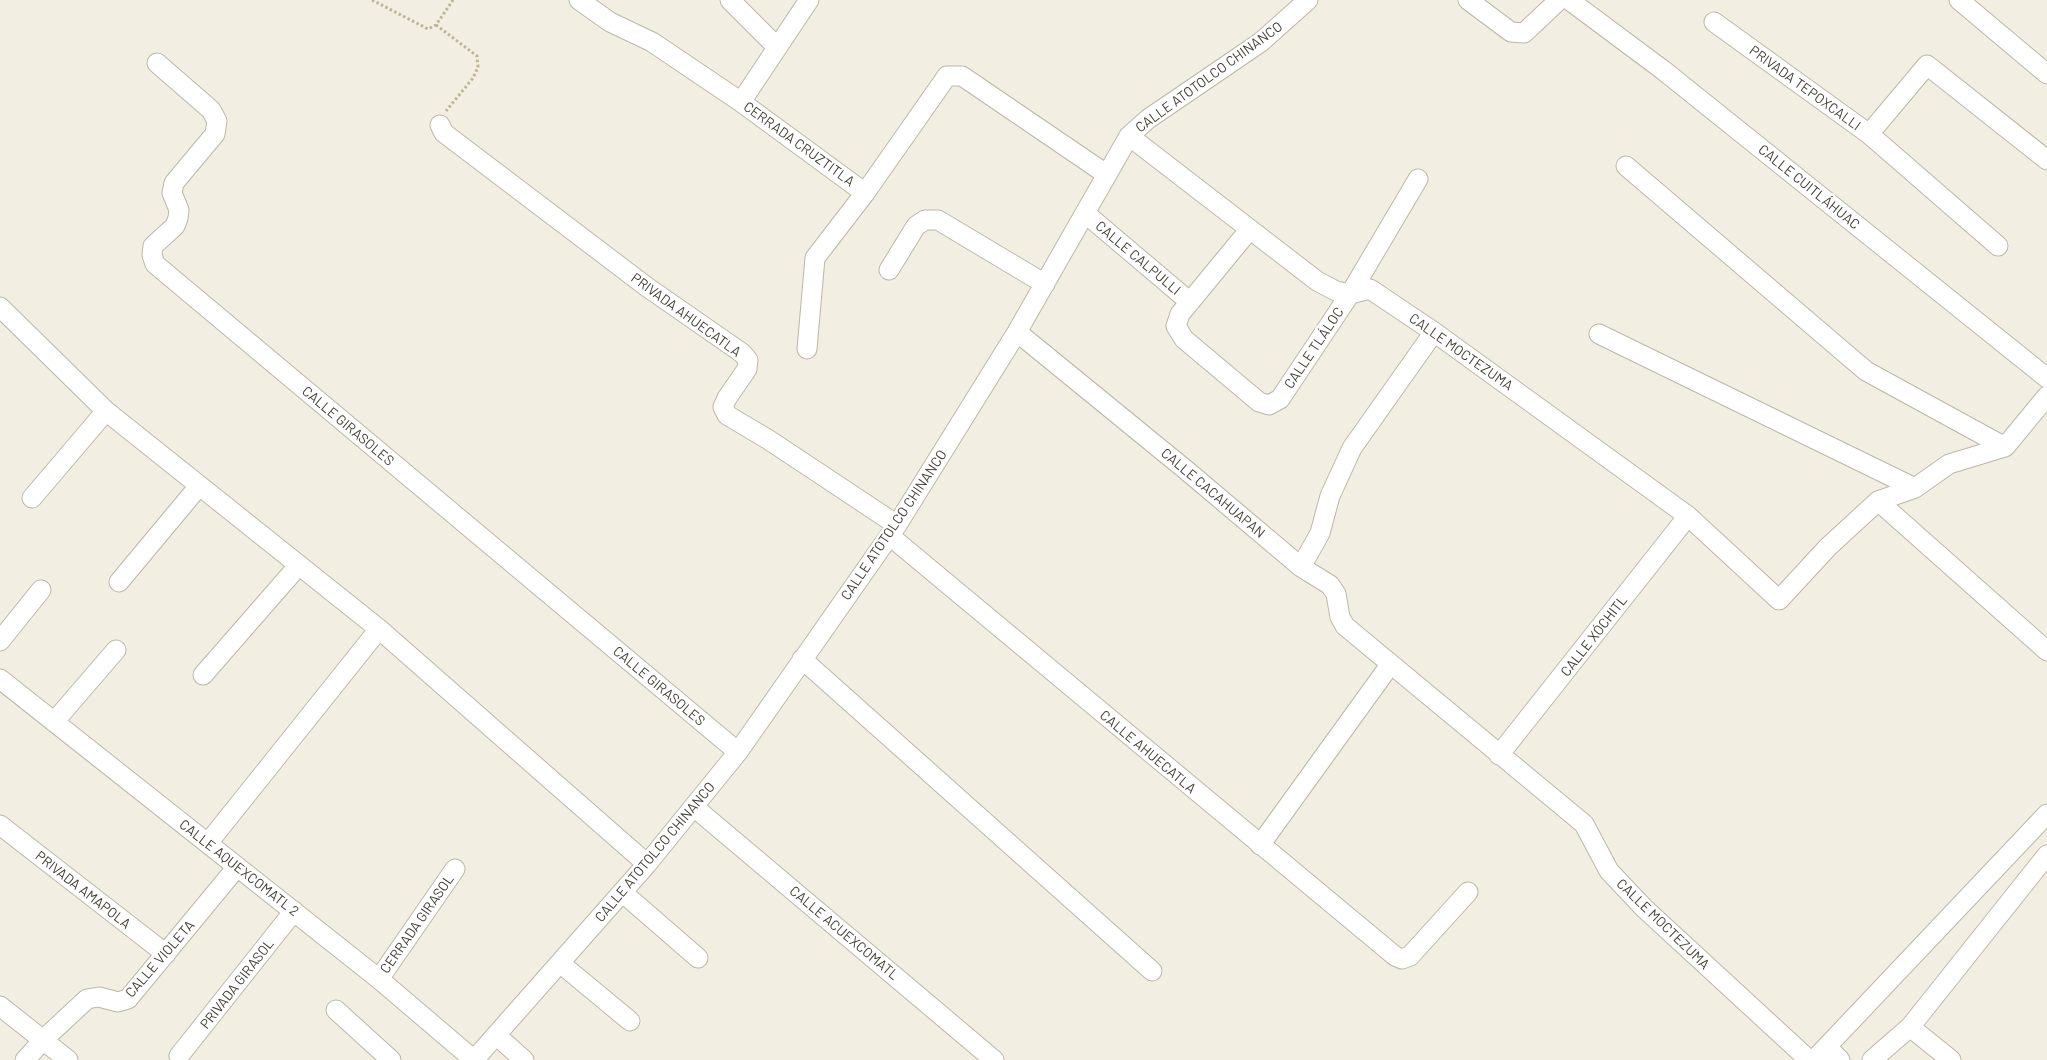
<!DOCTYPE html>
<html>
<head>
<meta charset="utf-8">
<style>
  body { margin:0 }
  canvas { display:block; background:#f2eee2 }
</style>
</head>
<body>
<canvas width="2047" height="1060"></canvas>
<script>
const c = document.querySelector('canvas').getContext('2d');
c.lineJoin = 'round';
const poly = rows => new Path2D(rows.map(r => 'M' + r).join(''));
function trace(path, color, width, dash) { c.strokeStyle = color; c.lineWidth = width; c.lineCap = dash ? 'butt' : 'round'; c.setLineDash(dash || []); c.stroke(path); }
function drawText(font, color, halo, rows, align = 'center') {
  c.font = font + ' Barlow,sans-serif'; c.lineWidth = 5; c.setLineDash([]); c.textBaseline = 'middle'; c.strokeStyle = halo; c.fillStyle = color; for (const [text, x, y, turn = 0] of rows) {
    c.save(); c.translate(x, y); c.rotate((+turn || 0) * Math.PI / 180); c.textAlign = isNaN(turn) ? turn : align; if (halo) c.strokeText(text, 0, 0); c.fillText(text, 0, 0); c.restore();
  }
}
const minor = poly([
  [579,0,610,22,652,42,741,102,865,193],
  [730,0,777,47],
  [1468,0,1511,32,1524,33,1559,0],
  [1569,0,1663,70,2047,378],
  [1959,0,2047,74],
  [1714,22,1869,134,1998,246],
  [157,63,211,110,217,121,215,134,174,183,172,193,179,210,178,218,175,226,153,246,152,255,155,264,738,752],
  [741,102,809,0],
  [440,125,444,133,647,287,742,353,748,360,747,369,727,398,723,407,727,415,769,440,897,525],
  [1869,134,1927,65,2047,160],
  [1129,136,1317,281,1336,291,1350,294,1370,289,1434,332,1688,516,1779,600,1828,547,1878,501,1915,488,1949,464,2005,447,2047,396],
  [1626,166,1866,371,2005,447],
  [1086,214,1190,302],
  [1250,229,1180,314,1176,326,1184,339,1259,402,1269,405,1280,399,1350,294,1418,179],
  [889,270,916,226,925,220,938,220,1045,284],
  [0,307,106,411,379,629,647,864],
  [1017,332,1186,470,1301,567,1330,585,1336,594,1340,617,1345,626,1584,824,1609,871,1644,908,1809,1060],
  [1599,334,1915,488],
  [807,349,815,258,865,193,947,76,962,76,1106,174],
  [32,498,106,411],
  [1878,501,2047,651],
  [890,536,1395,956,1402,959,1410,956,1468,892],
  [1301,567,1320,533,1330,496,1352,448,1434,332],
  [119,582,199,486],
  [0,641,41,590],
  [802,659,1152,971],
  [203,675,299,565],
  [0,679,379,979,474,1060],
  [54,722,116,650],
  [1499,755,1688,516],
  [694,807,994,1060],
  [0,825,166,954],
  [208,843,379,629],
  [1260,845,1390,665],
  [622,892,698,958],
  [560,963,630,1021],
  [379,979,455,869],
  [0,1006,68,1060],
  [336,1010,391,1060],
  [1910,1027,1951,1060],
  [496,1035,524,1060],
  [1827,1047,1840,1060],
  [179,1056,294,911],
  [25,1060,44,1039,87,999,99,997,118,1002,128,999,237,867],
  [474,1060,647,864,738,752,897,525,1017,332,1129,136,1148,119,1261,42,1308,0],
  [1814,1060,2047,814],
  [1872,1060,1910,1027,2047,855]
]);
trace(minor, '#bdb7a5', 21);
trace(poly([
  [372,0,428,29,436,25,453,0],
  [436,25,477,56,478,67,473,78,446,111]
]), '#bfb496', 3, [2.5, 2.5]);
trace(minor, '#fff', 19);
drawText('14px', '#433e33', '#fff', [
  ["CALLE ATOTOLCO CHINANCO",1209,77,-36],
  ["PRIVADA TEPOXCALLI",1805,88,36],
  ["CERRADA CRUZTITLA",799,144,36],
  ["CALLE CUITLÁHUAC",1809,187,39],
  ["CALLE CALPULLI",1138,258,40],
  ["PRIVADA AHUECATLA",686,315,36],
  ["CALLE TLÁLOC",1314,348,-56],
  ["CALLE MOCTEZUMA",1461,352,35],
  ["CALLE GIRASOLES",348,426,40],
  ["CALLE CACAHUAPAN",1213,493,40],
  ["CALLE ATOTOLCO CHINANCO",894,525,-56],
  ["CALLE XÓCHITL",1594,636,-52],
  ["CALLE GIRASOLES",659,686,40],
  ["CALLE AHUECATLA",1148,752,40],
  ["CALLE ATOTOLCO CHINANCO",655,852,-50],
  ["CALLE AQUEXCOMATL 2",239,868,38],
  ["PRIVADA AMAPOLA",83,890,38],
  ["CERRADA GIRASOL",417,924,-55],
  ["CALLE MOCTEZUMA",1663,924,44],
  ["CALLE ACUEXCOMATL",844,933,40],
  ["CALLE VIOLETA",160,959,-49],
  ["PRIVADA GIRASOL",237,984,-52]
]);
</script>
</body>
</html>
